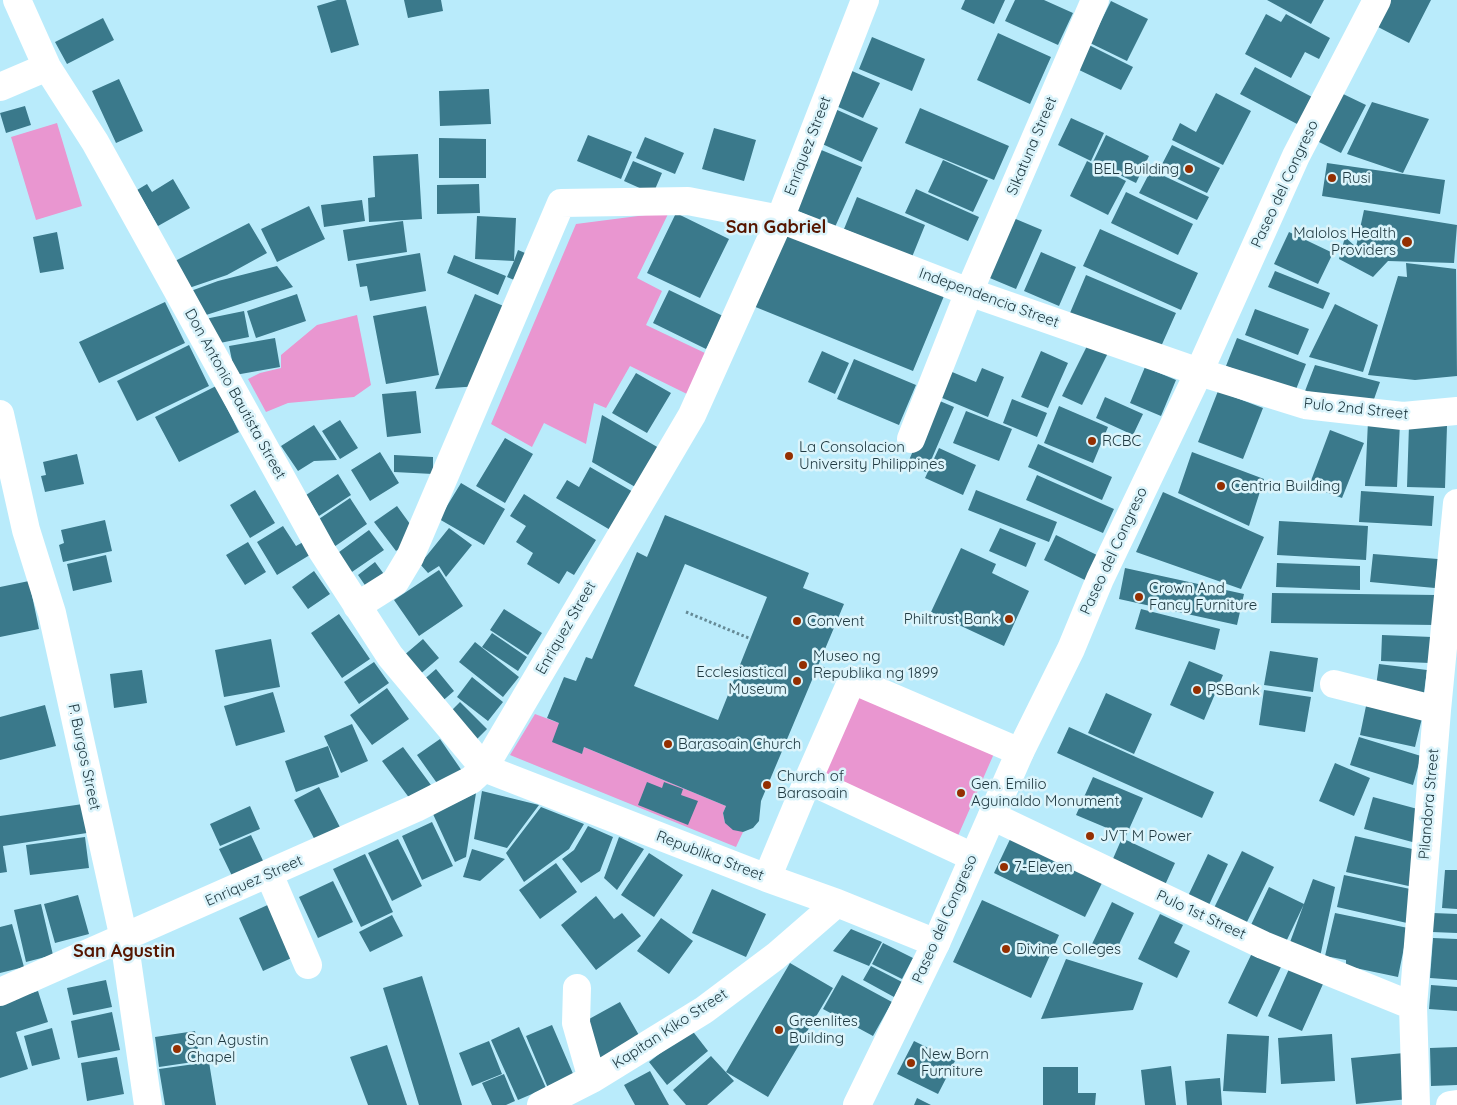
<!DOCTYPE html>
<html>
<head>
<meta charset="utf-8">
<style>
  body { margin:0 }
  canvas { display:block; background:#b9ebfb }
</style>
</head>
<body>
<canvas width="1457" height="1105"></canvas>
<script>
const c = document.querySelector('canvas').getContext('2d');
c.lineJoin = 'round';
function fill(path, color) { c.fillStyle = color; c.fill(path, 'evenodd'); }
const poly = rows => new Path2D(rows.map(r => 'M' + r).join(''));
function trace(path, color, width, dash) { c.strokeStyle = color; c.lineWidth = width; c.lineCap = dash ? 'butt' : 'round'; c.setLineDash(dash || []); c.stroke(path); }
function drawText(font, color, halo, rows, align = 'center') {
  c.font = font + ' Quicksand,sans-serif'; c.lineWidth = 5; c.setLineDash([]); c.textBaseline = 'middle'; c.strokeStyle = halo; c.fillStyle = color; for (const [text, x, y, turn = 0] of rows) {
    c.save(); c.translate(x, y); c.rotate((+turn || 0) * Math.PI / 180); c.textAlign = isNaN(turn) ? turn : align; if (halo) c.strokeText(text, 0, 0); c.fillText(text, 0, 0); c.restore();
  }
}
fill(poly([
  [57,123,82,206,36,220,11,137],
  [669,212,637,278,662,291,646,325,705,353,687,394,630,366,606,408,594,403,586,444,544,423,532,447,491,424,576,224],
  [357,315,371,385,354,397,288,403,266,412,248,379,260,373,281,368,281,355,317,325],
  [857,689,996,749,957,838,818,778],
  [535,714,559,723,582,753,584,747,726,806,723,813,725,823,743,832,736,847,510,755]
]), '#e996d0');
fill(poly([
  [337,0,346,0,359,45,331,53,317,6],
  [404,0,441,0,443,11,408,18],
  [965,0,1005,0,994,24,961,9],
  [1015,0,1044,0,1073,13,1058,45,1005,21],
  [1267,0,1324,0,1311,24],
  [1391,0,1431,0,1409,43,1378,27],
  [1111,1,1148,19,1127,61,1090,43],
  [1266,14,1281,22,1286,14,1330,38,1319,59,1305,52,1291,78,1245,54],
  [103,18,114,40,67,64,55,42],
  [998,33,1051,57,1030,104,977,80],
  [872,37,925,59,912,91,859,69],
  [1089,45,1133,67,1121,90,1077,69],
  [1255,67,1314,98,1299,125,1240,94],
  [852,71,880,83,863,118,836,106],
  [119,79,143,131,116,143,92,91],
  [489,89,491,124,440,126,439,91],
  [1339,92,1366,105,1341,153,1315,140],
  [1216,93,1251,111,1223,165,1172,140,1180,123,1196,132],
  [1372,102,1429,119,1403,173,1347,154],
  [25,106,31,125,6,133,0,113],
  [920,108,1009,146,994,180,905,143],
  [835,109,878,128,862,162,820,143],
  [1071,118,1104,133,1091,161,1058,145],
  [714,128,756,140,744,181,702,169],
  [588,135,632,152,621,179,577,161],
  [1106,135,1149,156,1136,183,1093,162],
  [645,137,684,153,675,174,636,158],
  [439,138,486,139,486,178,439,178],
  [1172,145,1220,168,1207,193,1159,170],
  [819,149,862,167,835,227,793,209],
  [418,154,422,219,369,222,368,198,375,197,373,156],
  [943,160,988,180,973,212,928,192],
  [633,161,662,173,653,194,624,181],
  [1087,161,1126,181,1108,215,1070,196],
  [1327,163,1445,180,1440,214,1322,196],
  [1151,170,1209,197,1197,220,1139,193],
  [173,179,190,208,158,226,137,190,147,184,152,192],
  [479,184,480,213,437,214,437,185],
  [916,189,979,217,968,241,905,213],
  [1126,192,1193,224,1178,255,1111,223],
  [857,197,925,225,912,257,844,229],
  [362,200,365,221,324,227,321,205],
  [309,206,325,239,277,262,261,229],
  [1364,210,1457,225,1454,263,1388,261,1373,277,1339,259,1345,237,1356,247],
  [676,213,729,239,700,298,647,273],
  [477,216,516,218,514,261,518,250,537,258,526,285,507,277,514,261,475,259],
  [1011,217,1042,230,1016,289,985,276],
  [403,221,407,252,348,261,343,230],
  [249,223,267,253,227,275,189,288,175,261],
  [1100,229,1198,273,1181,310,1083,266],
  [784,230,944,296,913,371,753,306],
  [57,232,64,269,40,273,33,237],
  [1289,232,1333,253,1318,284,1274,264],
  [1041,252,1076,267,1059,306,1024,291],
  [420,253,426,291,370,301,367,286,360,287,356,264],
  [454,255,506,276,498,295,447,273],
  [1406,263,1456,269,1457,376,1415,380,1368,375,1398,276,1407,277],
  [277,266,293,287,203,316,188,292,218,281],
  [1275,271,1330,293,1323,309,1268,287],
  [1086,275,1176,313,1159,351,1070,313],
  [669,290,723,316,706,349,653,323],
  [297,294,306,321,256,338,247,311],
  [475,294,513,310,480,386,435,389],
  [165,302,185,343,99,383,79,342],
  [1335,304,1378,325,1363,372,1309,357],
  [426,306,439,375,386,384,373,316],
  [1255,309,1309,329,1298,355,1245,335],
  [244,311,249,337,220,343,205,319],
  [275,338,280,367,235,375,229,346],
  [1237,338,1306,364,1295,392,1226,366],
  [1088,344,1108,353,1082,405,1062,396],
  [189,345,209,386,137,421,117,381],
  [822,351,849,363,835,394,808,382],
  [1041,351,1068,363,1048,408,1021,397],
  [854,359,916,385,899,425,837,399],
  [1315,365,1380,382,1373,402,1305,391],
  [1145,367,1176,380,1161,416,1130,403],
  [982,368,1004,377,988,417,935,395,945,369,976,382],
  [636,373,671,393,647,433,612,413],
  [216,386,239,432,179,462,155,417],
  [416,391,421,433,387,437,382,394],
  [1218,391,1263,408,1243,459,1198,442],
  [1105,397,1143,414,1133,435,1096,418],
  [935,399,954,407,926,472,907,465],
  [1012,399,1047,413,1037,437,1003,423],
  [1059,406,1108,427,1093,463,1044,443],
  [966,411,1012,429,999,461,953,443],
  [602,415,659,448,637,488,592,462],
  [340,420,358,448,340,459,322,431],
  [1368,421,1400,423,1397,487,1365,486],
  [314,425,337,460,314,461,298,471,281,446],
  [1409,425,1447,426,1445,488,1407,487],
  [1330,430,1364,443,1342,498,1309,486],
  [505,438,533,454,505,503,476,486],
  [1038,444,1112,477,1102,500,1028,467],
  [939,448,976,465,963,495,925,478],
  [380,452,399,483,370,501,351,470],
  [1192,452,1264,479,1249,526,1178,493],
  [77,454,84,484,45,492,41,476,46,475,43,462],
  [394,455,433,457,433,474,394,472],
  [590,467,635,493,612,531,556,498,567,480,579,487],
  [338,474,351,495,319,516,306,495],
  [1037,475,1114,509,1103,533,1026,500],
  [461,483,505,509,484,545,439,519],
  [255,490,275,523,250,538,230,505],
  [976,490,1057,522,1049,542,968,510],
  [1361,491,1434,496,1432,526,1359,522],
  [1163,492,1264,537,1241,589,1136,552],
  [524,494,596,540,574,575,567,571,559,584,527,564,533,553,516,542,526,526,510,516],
  [350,498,367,524,334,547,316,521],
  [397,506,418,535,396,551,374,522],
  [665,515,809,573,803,588,844,604,761,801,759,821,753,828,743,832,733,830,725,823,723,813,726,806,584,747,582,754,552,742,559,723,547,718,564,677,576,681,586,657,592,659,637,552,647,557],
  [685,564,767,597,718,720,634,686],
  [105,520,112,551,63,562,59,545,64,543,61,530],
  [1279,521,1368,526,1366,560,1277,555],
  [283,526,296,546,305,541,313,553,277,575,257,542],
  [449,528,472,545,446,577,439,566,428,573,420,564],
  [1000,528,1036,543,1026,567,989,551],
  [369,530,384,550,349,574,335,555],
  [1056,535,1101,557,1089,582,1044,560],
  [248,542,266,572,245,585,226,555],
  [961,548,996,564,992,573,1029,591,1004,646,931,612],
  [1373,554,1438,559,1435,588,1370,582],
  [106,555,112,582,73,591,67,564],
  [375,562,389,581,371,594,358,575],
  [1277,563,1360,566,1360,590,1276,587],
  [1125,568,1244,594,1237,625,1119,599],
  [439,570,463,606,419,636,394,600],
  [314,571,330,594,308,609,292,587],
  [29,581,39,629,0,637,0,587],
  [1272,593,1437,595,1436,625,1271,623],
  [504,609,542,633,528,655,490,630],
  [1141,609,1220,629,1215,650,1135,629],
  [339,614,370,659,342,678,311,633],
  [492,633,527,657,518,671,482,647],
  [1382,635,1432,637,1430,663,1381,661],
  [271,639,280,687,224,697,215,650],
  [423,639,439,658,418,676,402,657],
  [475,642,519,677,503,697,459,662],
  [1270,651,1318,658,1313,692,1264,685],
  [1189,661,1223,675,1204,720,1170,705],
  [374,662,389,683,359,704,344,682],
  [1379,664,1427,670,1423,700,1375,694],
  [436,669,454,691,439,704,421,682],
  [142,670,147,703,114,708,110,674],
  [472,677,503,702,488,721,457,697],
  [387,688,409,719,372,745,350,715],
  [1264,690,1311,697,1305,732,1259,725],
  [273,692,285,732,236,746,224,706],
  [1106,693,1152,714,1134,754,1088,733],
  [460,702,487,729,473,743,446,716],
  [45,705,56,746,0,760,0,717],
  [1366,706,1422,718,1415,747,1360,735],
  [352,724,368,761,341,773,324,736],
  [1069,727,1214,792,1202,818,1057,753],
  [1359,737,1421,756,1413,785,1350,765],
  [440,739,462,771,439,786,417,755],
  [328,746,339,777,296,792,285,761],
  [403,747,431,785,410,799,382,761],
  [1335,763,1370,778,1354,816,1319,801],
  [1093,777,1143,798,1126,836,1076,815],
  [647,782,662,788,664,782,683,789,681,795,698,801,688,825,638,805],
  [319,787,343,833,318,846,294,800],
  [482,791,539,805,507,848,474,839],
  [476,793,466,857,455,862,433,814],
  [1373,797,1425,811,1416,843,1364,829],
  [83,804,87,833,3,846,7,872,0,873,0,816],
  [250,806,260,829,220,846,210,824],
  [541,807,584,824,569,849,524,882,506,853],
  [432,822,453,866,422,880,402,836],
  [588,826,613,837,600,871,581,883,562,859,574,850],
  [1013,833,1105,877,1085,917,994,873],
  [251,835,265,865,234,880,219,849],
  [1355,836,1421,851,1413,887,1346,872],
  [85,837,89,868,30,875,26,845],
  [619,837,644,849,617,890,604,878],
  [1122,838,1175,863,1165,885,1112,861],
  [398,839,422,886,392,901,368,853],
  [472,849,505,859,480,881,463,877],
  [1242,851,1274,867,1245,926,1213,910],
  [649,853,683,875,654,917,621,895],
  [365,854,393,912,361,927,333,869],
  [1208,854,1228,864,1209,905,1188,896],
  [556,863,577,892,540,919,519,890],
  [1445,870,1457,870,1457,909,1442,908],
  [1344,875,1415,890,1407,923,1337,907],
  [1313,879,1335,887,1320,957,1289,945],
  [333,881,353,922,318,938,299,897],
  [1269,887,1304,904,1285,944,1250,927],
  [712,889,766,914,746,957,692,933],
  [78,895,89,934,55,943,44,904],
  [596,896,614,919,622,913,641,936,596,970,561,925],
  [982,900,1059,935,1031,998,953,962],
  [1112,902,1134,913,1114,955,1092,944],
  [272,903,296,956,263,971,239,918],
  [41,904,53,955,26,962,14,910],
  [1335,913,1408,928,1398,977,1346,966,1346,960,1325,956],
  [1433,913,1457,914,1457,933,1432,932],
  [1160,914,1183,925,1174,943,1190,951,1177,978,1138,959],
  [392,915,403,936,370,952,359,932],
  [661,918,693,941,669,974,637,951],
  [12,924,24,967,0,973,0,927],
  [851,929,882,942,869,966,833,951],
  [1433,938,1457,939,1457,980,1430,978],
  [883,943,913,958,902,979,872,964],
  [1252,953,1281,967,1257,1017,1228,1003],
  [1066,959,1143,983,1133,1010,1041,1019],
  [790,963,833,988,768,1097,726,1072],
  [871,966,902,982,894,997,863,980],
  [1289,969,1323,984,1302,1031,1268,1016],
  [842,975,892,1002,873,1036,823,1009],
  [422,976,462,1105,419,1105,383,988],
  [106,980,112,1007,73,1015,67,988],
  [1431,985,1457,987,1457,1011,1429,1009],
  [38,991,48,1022,16,1032,28,1069,0,1078,0,1003],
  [620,1002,640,1037,600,1059,580,1024],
  [112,1012,120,1050,78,1058,71,1021],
  [552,1025,574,1076,548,1088,526,1036],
  [519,1027,546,1088,518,1100,491,1040],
  [52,1028,60,1059,32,1066,24,1036],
  [691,1029,708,1051,667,1085,649,1062],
  [195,1031,200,1061,159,1067,155,1037],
  [1227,1034,1269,1036,1266,1093,1223,1091],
  [1332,1034,1335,1081,1281,1084,1278,1038],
  [489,1041,502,1074,472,1086,459,1053],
  [914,1041,955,1061,938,1094,897,1074],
  [387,1045,407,1105,368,1105,350,1057],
  [1457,1047,1457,1085,1431,1086,1430,1048],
  [1404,1053,1409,1099,1356,1104,1351,1058],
  [711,1056,734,1081,707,1105,686,1105,673,1090],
  [117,1057,124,1094,87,1101,81,1063],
  [209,1062,216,1105,165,1105,159,1069],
  [1171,1066,1176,1105,1145,1105,1141,1070],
  [1043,1067,1078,1067,1078,1093,1096,1093,1095,1105,1043,1105],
  [650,1071,669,1105,635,1105,624,1085],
  [504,1074,515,1101,506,1105,492,1105,482,1083],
  [1220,1078,1222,1105,1187,1105,1185,1081],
  [917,1098,931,1105,914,1105]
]), '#3a798b');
trace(poly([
  [686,612,751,639],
  [817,666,828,670]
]), '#658a96', 3, [2.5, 2.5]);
trace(poly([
  [17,0,47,67,95,142,322,551,390,656,484,768,767,878,837,903,936,943],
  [0,87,47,67],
  [0,414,26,530,52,613,124,939,148,1105],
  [911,439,969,292,1095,0],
  [357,606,395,582,410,557,561,203,688,201,780,219,969,292,1199,372,1305,405,1403,416,1457,411],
  [1334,684,1437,710],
  [992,816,1263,945,1413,1006],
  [973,857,808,780,852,680,1020,752],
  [269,874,308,965],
  [767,878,808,780],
  [577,988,576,1023,592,1079],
  [0,992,416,808,471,780,484,768,692,415,780,219,865,0],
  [541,1105,592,1079,704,1010,776,956,837,903],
  [1416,1105,1413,1006,1437,710,1457,503],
  [1450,1105,1457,1104]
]), '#fff', 28);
trace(poly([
  [857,1105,936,943,1020,752,1071,649,1100,579,1199,372,1296,156,1377,0]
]), '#fff', 28);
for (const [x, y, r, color] of [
  [1189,169,5,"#942f01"],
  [1332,178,5,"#942f01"],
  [1407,242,6,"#942f01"],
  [1092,441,5,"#942f01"],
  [789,456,5,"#942f01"],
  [1221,486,5,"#942f01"],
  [1139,597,5,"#942f01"],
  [1009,619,5,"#942f01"],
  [797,621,5,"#942f01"],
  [803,665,5,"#942f01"],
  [797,681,5,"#942f01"],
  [1197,690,5,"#942f01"],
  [668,744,5,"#942f01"],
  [767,785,5,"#942f01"],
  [961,793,5,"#942f01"],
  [1090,836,5,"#942f01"],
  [1004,867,5,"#942f01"],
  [1006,949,5,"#942f01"],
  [779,1030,5,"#942f01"],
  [177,1049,5,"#942f01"],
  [911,1063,5,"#942f01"]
]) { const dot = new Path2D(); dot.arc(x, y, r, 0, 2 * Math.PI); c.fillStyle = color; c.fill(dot); trace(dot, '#dbf4fb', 2); }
drawText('15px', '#203a42', '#dbf4fb', [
  ["Enriquez Street",808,146,-69],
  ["Sikatuna Street",1032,146,-67],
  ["Paseo del Congreso",1285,184,-65],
  ["Independencia Street",989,298,20],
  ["Don Antonio Bautista Street",235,394,61],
  ["Pulo 2nd Street",1356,409,6],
  ["Paseo del Congreso",1114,551,-65],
  ["Enriquez Street",566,628,-60],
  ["P. Burgos Street",84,757,78],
  ["Pilandora Street",1429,804,-85],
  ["Republika Street",710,856,21],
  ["Enriquez Street",254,881,-24],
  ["Pulo 1st Street",1201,915,25],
  ["Paseo del Congreso",945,919,-66],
  ["Kapitan Kiko Street",670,1029,-33]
]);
drawText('15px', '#203a42', '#dbf4fb', [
  ["BEL Building",1179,169,"right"],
  ["Rusi",1342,178],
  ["Malolos Health",1396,233,"right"],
  ["Providers",1396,250,"right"],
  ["RCBC",1102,441],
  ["La Consolacion",799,447],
  ["University Philippines",799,464],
  ["Centria Building",1231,486],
  ["Crown And",1149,588],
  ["Fancy Furniture",1149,605],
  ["Philtrust Bank",999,619,"right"],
  ["Convent",807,621],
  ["Museo ng",813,656],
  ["Republika ng 1899",813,673],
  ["Ecclesiastical",787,672,"right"],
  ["Museum",787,689,"right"],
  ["PSBank",1207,690],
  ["Barasoain Church",678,744],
  ["Church of",777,776],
  ["Barasoain",777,793],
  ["Gen. Emilio",971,784],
  ["Aguinaldo Monument",971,801],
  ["JVT M Power",1100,836],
  ["7-Eleven",1014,867],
  ["Divine Colleges",1016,949],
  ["Greenlites",789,1021],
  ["Building",789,1038],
  ["San Agustin",187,1040],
  ["Chapel",187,1057],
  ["New Born",921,1054],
  ["Furniture",921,1071]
], 'left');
drawText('bold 18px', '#561600', '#dbf4fb', [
  ["San Gabriel",776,228],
  ["San Agustin",124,952]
]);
</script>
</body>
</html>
